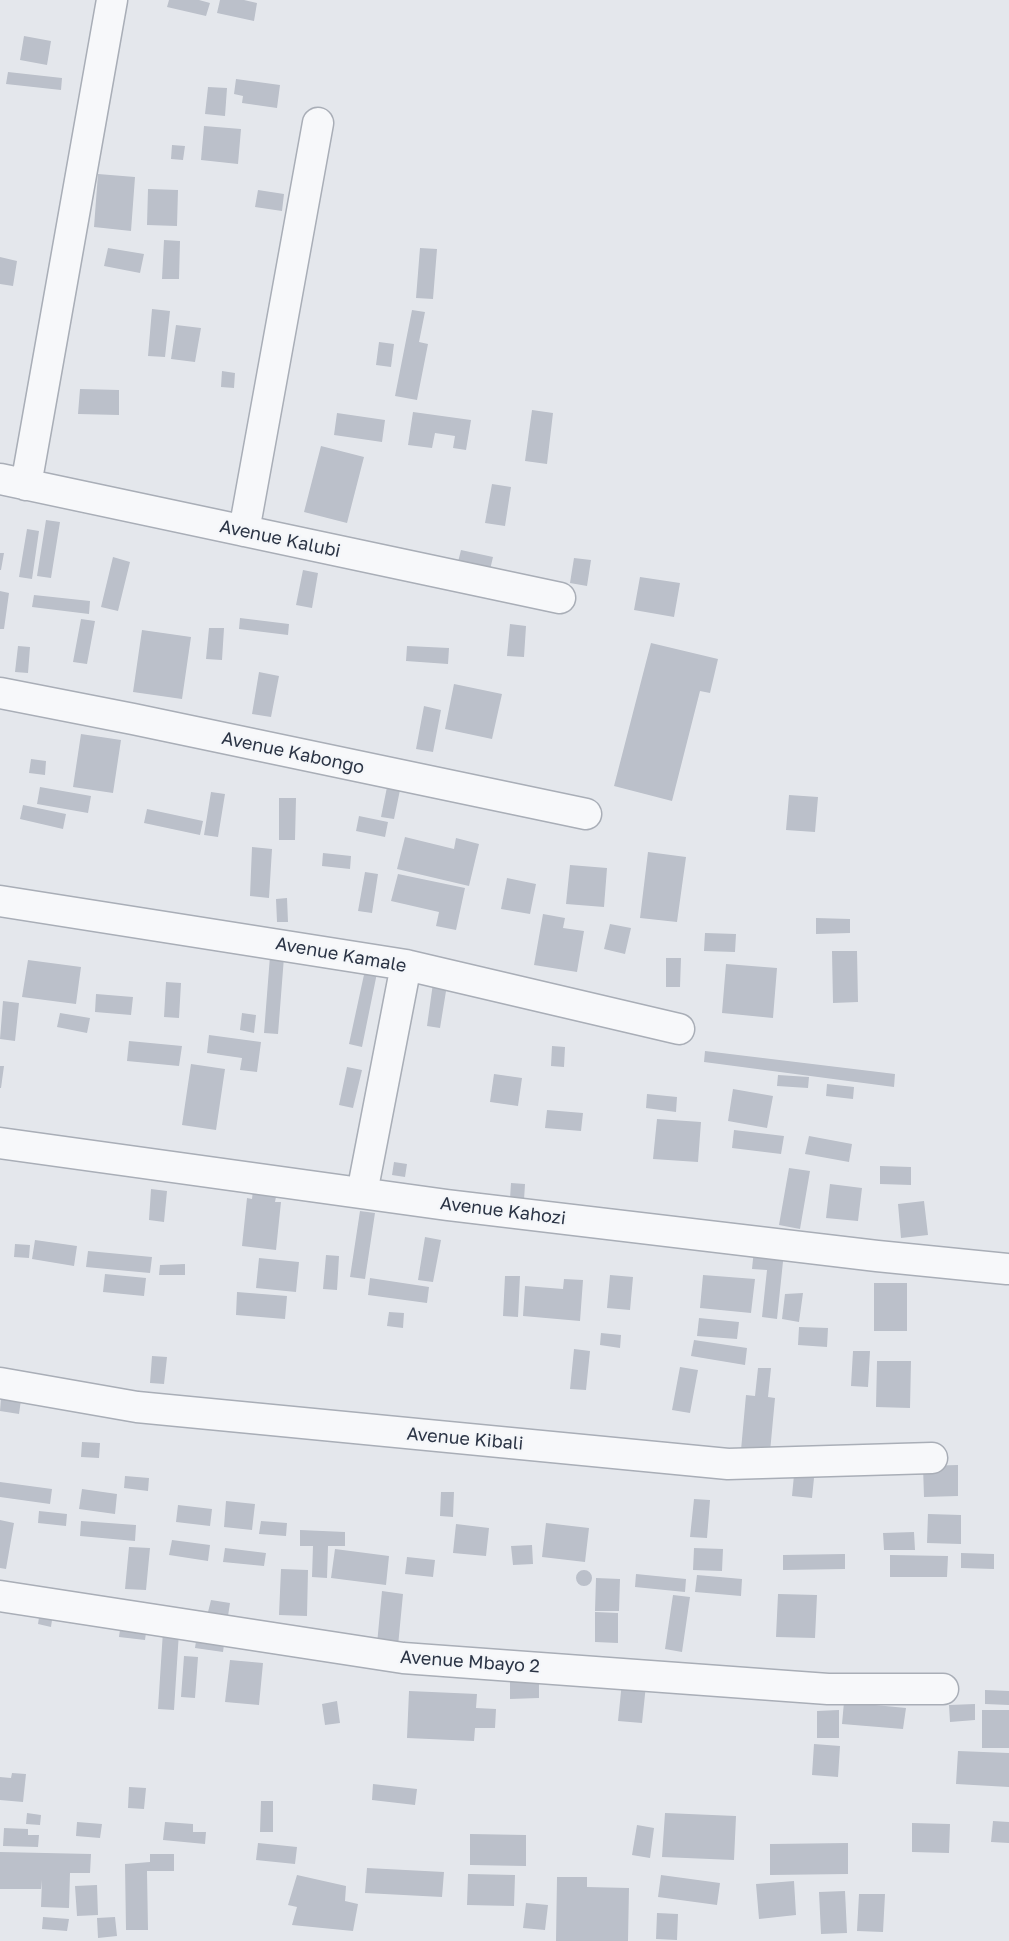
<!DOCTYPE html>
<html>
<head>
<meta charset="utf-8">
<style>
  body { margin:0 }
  canvas { display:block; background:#e4e7ec }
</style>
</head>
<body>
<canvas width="1009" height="1941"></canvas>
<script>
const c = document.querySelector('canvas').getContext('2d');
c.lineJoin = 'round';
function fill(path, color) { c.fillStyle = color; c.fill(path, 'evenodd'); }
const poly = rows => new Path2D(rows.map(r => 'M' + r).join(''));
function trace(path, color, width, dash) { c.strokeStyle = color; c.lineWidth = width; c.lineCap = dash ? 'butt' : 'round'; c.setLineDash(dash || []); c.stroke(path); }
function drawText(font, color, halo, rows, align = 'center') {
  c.font = font + ' "Golos Text",sans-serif'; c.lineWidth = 4.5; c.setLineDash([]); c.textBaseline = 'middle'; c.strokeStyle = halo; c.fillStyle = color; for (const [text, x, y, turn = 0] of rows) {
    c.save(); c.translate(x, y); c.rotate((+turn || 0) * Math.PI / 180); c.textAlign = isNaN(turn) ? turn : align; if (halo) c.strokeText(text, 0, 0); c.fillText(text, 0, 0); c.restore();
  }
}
fill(poly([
  [169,0,199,0,210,3,206,16,167,7],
  [220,0,244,0,257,3,254,21,217,13],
  [24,36,51,41,47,65,20,60],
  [8,72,62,78,61,90,6,84],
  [236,79,280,85,277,108,242,103,243,96,234,94],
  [208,87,227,88,225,116,205,114],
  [204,126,241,129,238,164,201,160],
  [172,145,185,146,183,160,171,159],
  [98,174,135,177,131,231,94,227],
  [148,189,178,190,177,226,147,225],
  [258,190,284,194,282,211,255,207],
  [164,240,180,241,179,279,162,279],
  [108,248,144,254,140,273,104,266],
  [420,248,437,249,433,299,416,298],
  [0,257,17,261,13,286,0,284],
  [152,309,170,311,165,357,148,356],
  [412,310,425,312,419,342,428,344,417,400,395,396],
  [176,325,201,328,195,362,171,359],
  [379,342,394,344,391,367,376,365],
  [222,371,235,373,234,388,221,387],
  [80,389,119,390,119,415,78,414],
  [532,410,553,413,547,464,525,461],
  [413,412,471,420,466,450,453,448,455,436,435,433,432,448,408,445],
  [337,413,385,420,382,442,334,435],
  [321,446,364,457,347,523,304,512],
  [492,484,511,487,505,526,485,523],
  [46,520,60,522,51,578,37,576],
  [27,529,39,531,32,579,19,577],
  [461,550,493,557,489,574,457,566],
  [0,553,4,553,1,570,0,570],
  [113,557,130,562,118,611,101,607],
  [574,558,591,560,587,586,570,583],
  [303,570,318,573,312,608,296,605],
  [640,577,680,583,674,617,634,610],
  [0,591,9,593,4,629,0,629],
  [34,595,90,601,89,614,32,607],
  [240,618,289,624,288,635,239,629],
  [81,619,95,621,87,664,73,662],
  [510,624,526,626,524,657,507,656],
  [209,628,224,628,222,660,206,659],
  [142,630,191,637,182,699,133,692],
  [651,643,718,659,710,693,700,691,672,801,614,786],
  [18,646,30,647,28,673,15,672],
  [407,646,449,648,448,664,406,661],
  [259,672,279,676,271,717,252,714],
  [454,684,502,694,492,739,445,729],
  [424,706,441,710,433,752,416,749],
  [81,734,121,740,113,793,73,787],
  [31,759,46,761,45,775,29,773],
  [40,787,91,796,88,813,37,804],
  [387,787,400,790,394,819,381,817],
  [211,792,225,794,218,837,204,835],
  [789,795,818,797,815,832,786,830],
  [279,798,296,798,295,840,279,840],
  [23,805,66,814,63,829,20,819],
  [147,809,203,821,200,835,144,823],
  [359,816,388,822,385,837,356,831],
  [405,837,454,849,456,838,479,844,469,886,397,869],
  [252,847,272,849,269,898,250,896],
  [648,852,686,857,677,922,640,918],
  [323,853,351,856,350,869,322,866],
  [570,865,607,868,604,907,566,904],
  [365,872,378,874,372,913,358,911],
  [398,874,465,888,456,930,436,926,439,912,391,901],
  [507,878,536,884,530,914,501,909],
  [287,898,288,922,277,922,276,899],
  [543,914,565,918,563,928,584,931,577,972,534,965],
  [816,918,850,919,850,933,816,934],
  [610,924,631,928,625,954,604,949],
  [705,933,736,934,735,952,704,951],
  [832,951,857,951,858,1002,833,1003],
  [270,956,284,957,278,1034,264,1033],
  [666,958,681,958,680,987,666,987],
  [28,960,81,967,76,1004,22,997],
  [726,964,777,968,773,1018,722,1013],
  [365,970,377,973,362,1047,349,1044],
  [166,982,181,983,179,1018,164,1017],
  [433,983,447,985,440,1028,427,1026],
  [96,994,133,997,131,1015,95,1012],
  [3,1001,19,1003,15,1041,0,1039],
  [60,1013,90,1018,87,1033,57,1027],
  [242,1013,256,1015,254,1033,240,1030],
  [209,1035,261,1042,257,1072,240,1070,242,1058,207,1053],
  [129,1041,182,1046,179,1066,127,1061],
  [552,1046,565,1047,564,1067,551,1066],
  [705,1051,895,1074,894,1087,704,1062],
  [191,1064,225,1069,216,1130,182,1125],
  [0,1066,4,1066,1,1088,0,1088],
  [347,1067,362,1070,353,1108,339,1105],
  [494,1074,522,1078,518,1106,490,1102],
  [778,1075,809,1077,808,1088,777,1086],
  [827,1084,854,1087,853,1099,826,1096],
  [733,1089,773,1096,767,1128,728,1121],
  [647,1094,677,1097,676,1112,646,1108],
  [547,1110,583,1113,581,1131,545,1128],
  [657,1119,701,1122,698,1162,653,1159],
  [734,1130,784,1136,781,1154,732,1148],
  [809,1136,852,1144,849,1162,805,1154],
  [394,1162,407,1164,405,1177,392,1175],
  [880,1166,911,1167,911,1185,880,1184],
  [789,1168,810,1171,800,1229,779,1225],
  [511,1183,525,1184,524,1200,510,1199],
  [830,1184,862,1188,858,1221,826,1218],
  [151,1189,167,1191,164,1222,149,1220],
  [253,1190,277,1192,275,1202,281,1202,276,1250,242,1246,247,1198,252,1199],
  [924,1201,928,1235,901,1238,898,1204],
  [360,1211,375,1213,365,1279,350,1277],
  [425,1237,441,1240,433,1282,418,1280],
  [35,1240,77,1246,74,1266,32,1259],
  [15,1244,30,1245,29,1258,14,1257],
  [754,1249,784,1252,777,1319,762,1317,767,1270,752,1269],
  [88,1251,152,1257,150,1273,86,1267],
  [326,1255,339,1256,337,1290,323,1289],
  [259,1258,299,1262,296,1292,256,1288],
  [185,1264,185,1275,159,1275,160,1265],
  [105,1274,146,1278,144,1296,103,1292],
  [610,1275,633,1277,630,1310,607,1308],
  [703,1275,755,1279,751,1313,700,1308],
  [505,1276,520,1276,518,1317,503,1316],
  [370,1278,429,1287,427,1303,368,1295],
  [564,1279,583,1280,580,1321,523,1316,525,1286,563,1289],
  [874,1283,907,1283,907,1331,874,1331],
  [237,1292,287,1296,285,1319,236,1315],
  [803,1293,799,1322,782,1319,785,1294],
  [389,1312,404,1313,403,1328,387,1326],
  [699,1318,739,1322,737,1339,697,1336],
  [799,1327,828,1328,827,1347,798,1345],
  [601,1333,621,1335,620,1348,600,1345],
  [694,1340,747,1348,745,1365,691,1356],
  [574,1349,590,1351,586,1390,570,1389],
  [853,1351,870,1351,868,1387,851,1386],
  [152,1356,167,1357,164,1384,150,1383],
  [877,1361,911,1361,910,1408,876,1407],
  [680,1367,698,1370,690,1413,672,1410],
  [758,1368,771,1368,768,1397,775,1398,770,1452,741,1450,746,1395,755,1396],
  [1,1398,21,1400,19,1414,0,1411],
  [82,1442,100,1443,99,1458,81,1457],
  [958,1465,958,1496,924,1497,923,1466],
  [794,1475,814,1478,812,1498,792,1496],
  [125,1476,149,1478,148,1491,124,1488],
  [0,1482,52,1489,50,1504,0,1497],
  [82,1489,117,1494,115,1514,79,1509],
  [441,1492,454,1492,453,1517,440,1516],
  [694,1499,710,1500,707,1538,690,1537],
  [226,1501,255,1504,252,1530,224,1527],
  [178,1505,212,1509,210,1526,176,1522],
  [39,1511,67,1514,66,1526,38,1523],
  [928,1514,961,1515,961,1544,927,1543],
  [0,1520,14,1523,6,1569,0,1568],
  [81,1521,136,1525,135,1541,80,1536],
  [261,1521,287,1523,286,1536,259,1534],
  [546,1523,589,1528,585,1562,542,1557],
  [456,1524,489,1528,486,1556,453,1553],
  [300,1530,345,1532,345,1546,328,1546,327,1578,312,1577,313,1546,300,1546],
  [914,1532,915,1550,884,1550,883,1533],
  [172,1540,210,1545,208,1561,169,1555],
  [532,1545,533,1564,513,1565,511,1546],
  [129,1547,150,1548,146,1590,125,1589],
  [225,1548,266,1553,264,1566,223,1562],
  [694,1548,723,1549,722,1571,693,1570],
  [335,1549,389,1556,386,1585,331,1578],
  [961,1553,994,1554,994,1569,961,1568],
  [845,1554,845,1569,783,1570,783,1555],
  [890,1555,948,1556,947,1577,890,1577],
  [407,1557,435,1560,433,1577,405,1574],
  [281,1569,308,1570,307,1616,279,1615],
  '576 1578a8 8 0 1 1 16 0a8 8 0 1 1-16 0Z',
  [636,1574,686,1579,685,1592,635,1587],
  [697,1575,742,1579,741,1596,695,1592],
  [596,1578,620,1579,619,1611,595,1611],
  [382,1591,403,1594,398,1646,377,1644],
  [778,1594,817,1595,815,1638,776,1637],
  [673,1595,690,1597,682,1652,665,1649],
  [211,1600,230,1603,228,1616,208,1612],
  [40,1611,53,1613,51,1627,38,1624],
  [595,1612,618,1613,618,1643,595,1642],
  [121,1622,147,1626,145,1640,119,1637],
  [163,1631,179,1632,174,1710,158,1709],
  [197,1634,225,1638,223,1652,195,1648],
  [184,1656,198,1657,195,1698,181,1697],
  [230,1660,263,1663,259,1705,225,1702],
  [539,1675,539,1698,510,1699,510,1676],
  [622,1682,646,1685,642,1723,618,1721],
  [985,1690,1009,1691,1009,1705,985,1704],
  [409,1691,477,1694,476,1708,496,1709,495,1728,475,1728,474,1741,407,1738],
  [337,1701,340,1723,325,1725,322,1704],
  [844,1702,906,1708,903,1729,842,1724],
  [975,1704,975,1720,950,1722,949,1705],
  [839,1710,839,1738,817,1738,817,1711],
  [982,1710,1009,1710,1009,1748,982,1748],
  [814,1744,840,1746,838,1777,812,1775],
  [958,1751,1009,1753,1009,1787,956,1784],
  [12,1773,26,1774,23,1802,0,1800,0,1777,11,1778],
  [373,1784,417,1789,415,1805,372,1800],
  [129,1787,146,1788,144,1809,128,1808],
  [261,1801,273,1801,273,1832,260,1832],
  [27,1813,41,1815,40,1825,26,1824],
  [665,1813,736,1816,734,1860,662,1857],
  [993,1821,1009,1822,1009,1843,991,1842],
  [77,1822,102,1824,100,1838,76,1836],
  [165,1822,193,1824,193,1832,206,1832,205,1844,163,1840],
  [912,1823,950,1824,949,1853,912,1852],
  [637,1825,654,1828,650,1858,632,1855],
  [4,1828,28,1829,28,1835,39,1835,38,1847,3,1846],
  [470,1834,526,1835,526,1866,470,1865],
  [258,1843,297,1847,295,1864,256,1860],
  [848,1843,848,1874,770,1875,770,1844],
  [0,1852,91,1854,90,1873,70,1873,69,1908,41,1907,42,1880,41,1889,0,1889],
  [150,1854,174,1854,174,1871,147,1871,148,1930,126,1930,125,1864,150,1862],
  [367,1868,444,1872,442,1897,365,1893],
  [468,1874,515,1875,514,1906,467,1905],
  [297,1875,346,1886,345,1901,358,1904,353,1931,292,1925,297,1907,288,1905],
  [661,1875,720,1883,717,1905,658,1897],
  [557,1877,587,1877,587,1887,629,1888,628,1941,556,1941],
  [794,1881,796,1915,759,1919,756,1884],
  [97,1885,98,1915,77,1916,75,1886],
  [845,1891,847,1933,821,1934,819,1892],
  [859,1894,885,1894,883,1932,857,1931],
  [526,1903,548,1905,545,1930,523,1928],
  [657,1913,678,1914,677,1940,656,1939],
  [43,1917,69,1919,67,1931,42,1929],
  [115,1917,117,1936,98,1938,97,1918]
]), '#bbc0ca');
const minor = poly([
  [0,479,560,598],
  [26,485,112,0],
  [244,531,318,123],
  [0,693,133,719,586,814],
  [0,901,406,965,679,1029],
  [0,1143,447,1205,877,1256,1007,1269],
  [362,1193,406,965],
  [0,1383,137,1407,728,1464,932,1458],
  [0,1596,403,1658,828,1689,943,1689]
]);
trace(minor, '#a9aeb7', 33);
trace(minor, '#f7f8fa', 30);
drawText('18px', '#2b3445', '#f4f6f9', [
  ["Avenue Kalubi",280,539,12],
  ["Avenue Kabongo",293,753,12],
  ["Avenue Kamale",341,955,10],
  ["Avenue Kahozi",503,1211,7],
  ["Avenue Kibali",465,1439,5],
  ["Avenue Mbayo 2",470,1662,4]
]);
</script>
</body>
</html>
